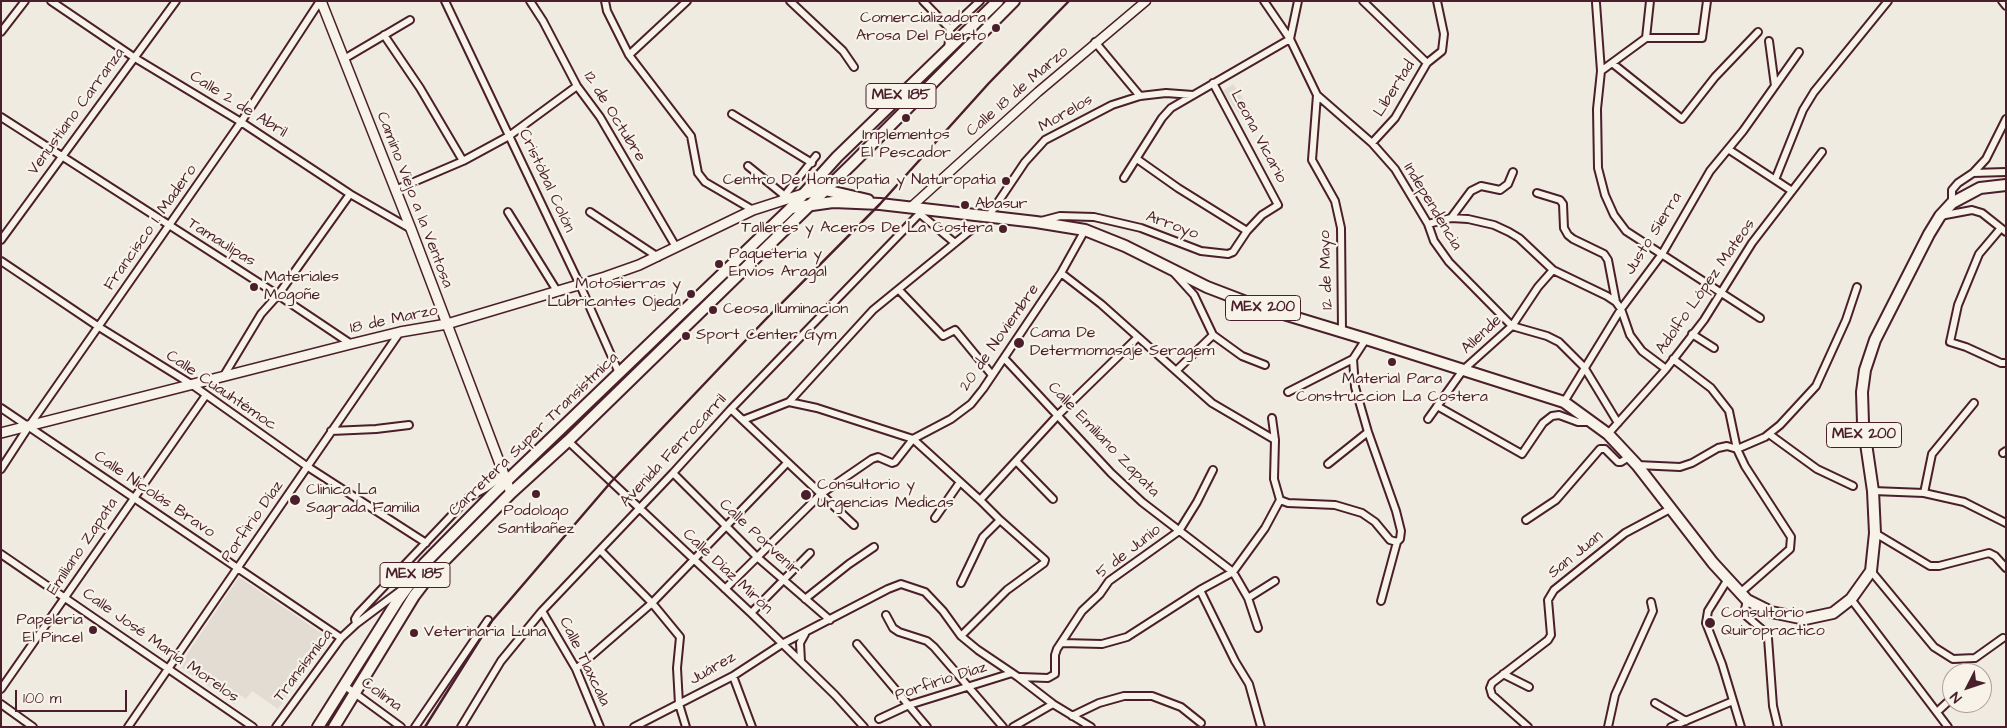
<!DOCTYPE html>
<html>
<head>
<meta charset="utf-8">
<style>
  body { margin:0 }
  #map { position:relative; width:2007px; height:728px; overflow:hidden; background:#f0ebe0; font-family:"Architects Daughter",sans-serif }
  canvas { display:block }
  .frame { position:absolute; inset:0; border:2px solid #4a1f2b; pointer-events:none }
  .north { position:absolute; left:1942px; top:663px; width:50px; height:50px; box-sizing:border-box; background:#f7f3e8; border:1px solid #b29e9c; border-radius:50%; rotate:229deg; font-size:14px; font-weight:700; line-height:20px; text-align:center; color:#4a1f2b }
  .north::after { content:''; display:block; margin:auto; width:18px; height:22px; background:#4a1f2b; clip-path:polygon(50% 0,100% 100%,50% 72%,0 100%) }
  .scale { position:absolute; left:15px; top:690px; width:112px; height:22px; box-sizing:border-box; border:2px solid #4a1f2b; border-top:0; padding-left:6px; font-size:15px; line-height:18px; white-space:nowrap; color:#4a1f2b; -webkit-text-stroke:4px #f7f3e8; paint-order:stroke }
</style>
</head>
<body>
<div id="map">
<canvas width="2007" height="728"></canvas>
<div class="frame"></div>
<div class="north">N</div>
<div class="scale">100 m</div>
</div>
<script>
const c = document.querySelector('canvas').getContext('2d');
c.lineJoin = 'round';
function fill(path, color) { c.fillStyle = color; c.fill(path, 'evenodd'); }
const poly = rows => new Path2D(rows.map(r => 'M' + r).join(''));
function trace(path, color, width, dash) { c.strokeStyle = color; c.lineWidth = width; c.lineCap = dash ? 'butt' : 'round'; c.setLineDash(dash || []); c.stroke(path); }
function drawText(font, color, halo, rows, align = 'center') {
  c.font = font + ' "Architects Daughter",sans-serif'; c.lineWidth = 4.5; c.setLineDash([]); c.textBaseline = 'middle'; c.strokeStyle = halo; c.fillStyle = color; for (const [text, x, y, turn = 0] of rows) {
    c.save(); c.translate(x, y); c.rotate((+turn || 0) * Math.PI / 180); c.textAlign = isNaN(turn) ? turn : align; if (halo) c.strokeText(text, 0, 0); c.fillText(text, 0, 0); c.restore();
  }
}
fill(poly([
  [1233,84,1253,113,1243,120,1223,91],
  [239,577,330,639,319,657,312,652,300,670,301,674,278,709,252,691,246,699,240,695,234,704,179,666]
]), '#e3dcd2');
const minor = poly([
  [51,1,135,58,241,122,350,194,411,229],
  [445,1,580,285,619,373],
  [530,1,543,21,577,86,600,117,676,247],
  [605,1,607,11,629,55,691,136,698,173,705,182,753,210],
  [790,1,843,51,854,67],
  [923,1,950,29],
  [1264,1,1290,39,1317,95,1372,143,1395,169,1428,224,1434,241,1449,262,1512,326,1547,336,1559,342,1584,367,1618,423],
  [1363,1,1427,63],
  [1650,1,1646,38,1601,71,1597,109,1598,168,1605,195,1614,215,1626,231,1760,318],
  [2002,1,2006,6],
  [1596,3,1601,71],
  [1,32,25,1],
  [384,35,420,88,463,161],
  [1646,38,1702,38,1707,1],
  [1769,41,1775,86],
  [1095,42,1140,96],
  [948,50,950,29,980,1],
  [629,55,687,1],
  [344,59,410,20],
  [1612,63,1682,119,1715,77,1758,32],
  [1317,95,1312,160,1335,201,1341,228,1342,331],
  [732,114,812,163],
  [1,117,278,295,351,344],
  [1372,143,1395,118,1427,63,1442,51,1444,34,1437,1],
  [1728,149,1792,191],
  [1137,159,1178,188,1247,231],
  [748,166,785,196],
  [1973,173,2006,172],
  [1124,178,1162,118,1171,108,1290,39,1298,1],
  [1775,180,1803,110,1814,92,1888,1],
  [395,190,463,161,509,136,577,86],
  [1537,193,1560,200,1563,204,1564,228,1568,235,1573,239,1604,254,1608,260,1616,302],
  [781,200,816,156],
  [1952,203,1952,190,1958,183,1973,173,1986,159,2006,119],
  [508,212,557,291],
  [590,212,658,257],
  [920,214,955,243],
  [1940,216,1972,210,1982,213,2006,232],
  [988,217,1025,162,1045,140,1112,105,1140,96,1166,93,1193,95],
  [1451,218,1471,191,1481,186,1500,190,1508,184,1513,172],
  [1041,221,1060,216,1094,217,1141,228,1201,251,1228,254,1233,252,1247,231,1262,215,1278,205,1213,83],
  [1428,224,1451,218,1468,219,1494,225,1509,232,1519,238,1553,270,1607,296,1616,302,1621,309,1630,335,1642,351,1666,369],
  [2001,228,1979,254,1958,305,1950,342,1966,347,2001,363,2006,363],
  [1,240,176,1],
  [1,261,99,327,191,384,308,467,426,543],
  [1061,273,1101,304,1212,403,1275,440],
  [1175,274,1194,295,1213,335,1242,356,1265,365],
  [899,290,943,336,955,330,992,375],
  [1692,334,1714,348],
  [1366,339,1353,359,1355,387,1368,432,1396,511,1401,531,1400,539,1397,542,1381,601],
  [1004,358,1111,473,1142,502,1233,572,1248,598,1258,628],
  [1673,359,1711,388,1729,411,1737,449,1745,466,1791,537,1790,549,1740,593],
  [1177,370,1213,335],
  [223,377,261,314,278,295,350,194],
  [1288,392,1353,359],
  [789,402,817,408,913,439,980,500,1000,520,1045,560,1044,563,1007,590,961,636],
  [1564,402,1621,309,1662,254,1710,171,1743,131,1799,52],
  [1437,406,1522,454,1543,423,1552,416,1559,415,1578,422,1591,422],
  [1,408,341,638],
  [731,409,854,525],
  [1272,418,1275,440,1274,479,1280,500,1288,503,1335,505,1362,513,1375,522,1390,540,1397,542],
  [1428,419,1463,370,1512,326,1538,287,1553,270],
  [743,420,789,402,873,310,971,230],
  [331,431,376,429,409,425],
  [1608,434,1666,369,1704,320,1752,243,1822,152],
  [1769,434,1817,469,1853,486],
  [568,441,751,613,835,695,864,727],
  [2003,453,2006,451],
  [1016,461,1053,499],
  [1328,464,1368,432],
  [1637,465,1680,467,1692,463,1718,448,1727,446,1737,449,1765,437,1780,425,1816,386,1846,320,1857,287],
  [1,469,29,426,241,122,320,1],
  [673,473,757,557,830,620],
  [1873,491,1924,493,1964,502,2006,523],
  [1924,493,1932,454,1974,403],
  [980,500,1059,414,1138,337],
  [935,518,960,482],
  [1526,520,1556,500,1600,449,1605,449,1618,462,1621,462,1629,457],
  [1875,533,1930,566,1939,566,1989,553,1995,556,2006,568],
  [600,550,652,603,680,637,677,668,679,704,686,727],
  [1,554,253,727],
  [1871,571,1934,647,1953,659,1975,658,2003,638],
  [1728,579,1708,611,1706,623,1722,664,1741,727],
  [961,583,983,537,1000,520],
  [725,589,821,494,872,459,878,457,892,463,895,462,913,439,951,419,971,404,983,389,1061,273,1085,230],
  [1200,590,1235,661,1249,684,1261,727],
  [1248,598,1275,581],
  [805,599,849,564,874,547],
  [1851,599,1948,727],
  [1747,600,1744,614,1765,632,1768,638,1773,706,1778,727],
  [542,611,576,669,600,727],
  [751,613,810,553],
  [886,615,893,628,899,632,927,641,934,647,1003,727],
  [356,624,355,619,358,614,469,497,486,488,504,475],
  [1062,643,1102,644,1127,637,1200,590,1233,572,1265,528,1280,500],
  [857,644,927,727],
  [801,661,800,643,805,634],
  [576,669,652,603,787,463],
  [1503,674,1529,687],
  [733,676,752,727],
  [1020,677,1048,678,1055,674,1055,655,1057,649,1082,611,1100,594,1109,581,1179,531,1197,502,1213,470],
  [345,686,401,727],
  [1,689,206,395],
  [1655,703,1686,721],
  [1,704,33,727],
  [1937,712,1952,698],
  [1072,716,1099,703,1124,696,1152,696,1181,707,1201,723],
  [879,719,909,705,1012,673],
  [128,727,400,332],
  [276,727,341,638,356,624,404,588],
  [415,727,488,620],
  [461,727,501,661,542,611,673,473,731,409,924,209],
  [634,727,733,676,782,644,888,589,901,584,925,592,943,611,961,636,978,650,1018,677,1053,704,1091,727],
  [1013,727,1053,704],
  [1528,727,1492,695,1490,688,1492,683,1548,640,1551,635,1548,600,1554,590,1625,533,1670,509],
  [1608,727,1615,695,1653,611,1651,602],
  [1671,727,1733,701]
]);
const tertiary = poly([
  [911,207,1038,92,1146,1]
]);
const secondary = poly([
  [321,1,411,229,511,493],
  [1,433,351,344,400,332,447,324,605,277,639,265,753,210,806,193]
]);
const primary = poly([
  [318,727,398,600,424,564,494,493,791,208,837,157,998,1],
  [334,727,414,596,430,575,511,493,568,441,853,163,1014,1]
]);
const trunk = poly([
  [806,193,825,190,868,200],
  [791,208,833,202,880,204,1036,222,1085,230,1125,246,1207,287,1254,305,1366,339,1564,402,1608,434,1637,465,1713,563,1747,600,1771,612,1805,619,1833,613,1851,599,1871,571,1875,533,1873,491,1863,423,1862,392,1865,370,1875,340,1929,234,1940,216,1952,203,1980,188,2006,185]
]);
trace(minor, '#4a1f2b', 10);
trace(tertiary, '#4a1f2b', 11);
trace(secondary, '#4a1f2b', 12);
trace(primary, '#4a1f2b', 14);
trace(trunk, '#4a1f2b', 14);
trace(minor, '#f7f3e8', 6);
trace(tertiary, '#f7f3e8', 8);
trace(secondary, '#f7f3e8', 9);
trace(primary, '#f7f3e8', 10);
trace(trunk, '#f7f3e8', 10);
trace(poly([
  [425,727,491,622,611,482,765,320,880,204,989,83,1069,1]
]), '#4a1f2b', 2.5);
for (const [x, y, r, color] of [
  [996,28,5,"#4a1f2b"],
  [906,118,5,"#4a1f2b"],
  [1006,181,5,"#4a1f2b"],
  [965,205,5,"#4a1f2b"],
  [1003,229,5,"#4a1f2b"],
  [719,264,5,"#4a1f2b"],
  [254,287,5,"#4a1f2b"],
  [691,294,5,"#4a1f2b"],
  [713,310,5,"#4a1f2b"],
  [686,336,5,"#4a1f2b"],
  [1019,343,6,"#4a1f2b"],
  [1392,362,5,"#4a1f2b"],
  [536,494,5,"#4a1f2b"],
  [806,495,6,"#4a1f2b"],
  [295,500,6,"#4a1f2b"],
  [1710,623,6,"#4a1f2b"],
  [93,630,5,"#4a1f2b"],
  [414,633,5,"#4a1f2b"]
]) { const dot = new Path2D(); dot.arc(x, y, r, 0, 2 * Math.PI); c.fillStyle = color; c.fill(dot); trace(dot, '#f7f3e8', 2); }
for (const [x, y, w] of [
  [901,96,70],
  [1263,308,75],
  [1864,435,75],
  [415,575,70]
]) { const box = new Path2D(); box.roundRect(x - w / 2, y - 12.5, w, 25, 4); c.fillStyle = '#f7f3e8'; c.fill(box); trace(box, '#4a1f2b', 1); }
drawText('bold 15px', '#4a1f2b', null, [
  ["MEX 185",901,96],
  ["MEX 200",1263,308],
  ["MEX 200",1864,435],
  ["MEX 185",415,575]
]);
drawText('16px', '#4a1f2b', '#f7f3e8', [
  ["Comercializadora",986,19,"right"],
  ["Arosa Del Puerto",986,37,"right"],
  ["Implementos",906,136,"center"],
  ["El Pescador",906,154,"center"],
  ["Centro De Homeopatia y Naturopatia",996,181,"right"],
  ["Abasur",975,205],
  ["Talleres y Aceros De La Costera",993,229,"right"],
  ["Paqueteria y",729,255],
  ["Envios Aragal",729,273],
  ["Materiales",264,278],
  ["Mogoñe",264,296],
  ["Motosierras y",681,285,"right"],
  ["Lubricantes Ojeda",681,303,"right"],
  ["Ceosa Iluminacion",723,310],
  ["Cama De",1030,334],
  ["Determomasaje Seragem",1030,352],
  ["Sport Center Gym",696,336],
  ["Material Para",1392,380,"center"],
  ["Construccion La Costera",1392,398,"center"],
  ["Consultorio y",817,486],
  ["Urgencias Medicas",817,504],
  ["Clinica La",306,491],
  ["Sagrada Familia",306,509],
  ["Podologo",536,512,"center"],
  ["Santibañez",536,530,"center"],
  ["Consultorio",1721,614],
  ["Quiropractico",1721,632],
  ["Papeleria",83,621,"right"],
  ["El Pincel",83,639,"right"],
  ["Veterinaria Luna",424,633]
], 'left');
drawText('16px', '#4a1f2b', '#f7f3e8', [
  ["Libertad",1395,89,-58],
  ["Calle 18 de Marzo",1018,92,-41],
  ["Calle 2 de Abril",238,105,32],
  ["Venustiano Carranza",77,112,-54],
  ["Morelos",1066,114,-30],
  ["12 de Octubre",614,117,58],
  ["Leona Vicario",1258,137,62],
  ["Cristóbal Colón",546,181,65],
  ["Camino Viejo a la Ventosa",414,200,69],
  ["Independencia",1432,207,59],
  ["Arroyo",1172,226,20],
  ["Francisco I. Madero",151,228,-55],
  ["Justo Sierra",1654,234,-58],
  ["Tamaulipas",221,243,32],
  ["12 de Mayo",1327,270,-92],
  ["Adolfo López Mateos",1706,287,-55],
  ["18 de Marzo",394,320,-12],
  ["Allende",1482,335,-43],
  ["20 de Noviembre",1000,338,-55],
  ["Calle Cuauhtémoc",221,391,34],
  ["Carretera Super Transístmica",534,435,-44],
  ["Calle Emiliano Zapata",1103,440,46],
  ["Avenida Ferrocarril",674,451,-47],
  ["Calle Nicolás Bravo",154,495,34],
  ["Porfirio Díaz",253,522,-55],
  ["Calle Porvenir",759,538,43],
  ["Emiliano Zapata",83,547,-56],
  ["5 de Junio",1129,552,-38],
  ["San Juan",1576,555,-39],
  ["Calle Díaz Mirón",727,572,43],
  ["Calle José María Morelos",160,646,35],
  ["Calle Tlaxcala",584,662,64],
  ["Transísmica",304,666,-53],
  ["Juárez",713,669,-30],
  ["Porfirio Díaz",941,682,-18],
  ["Colima",381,695,36]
]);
</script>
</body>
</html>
